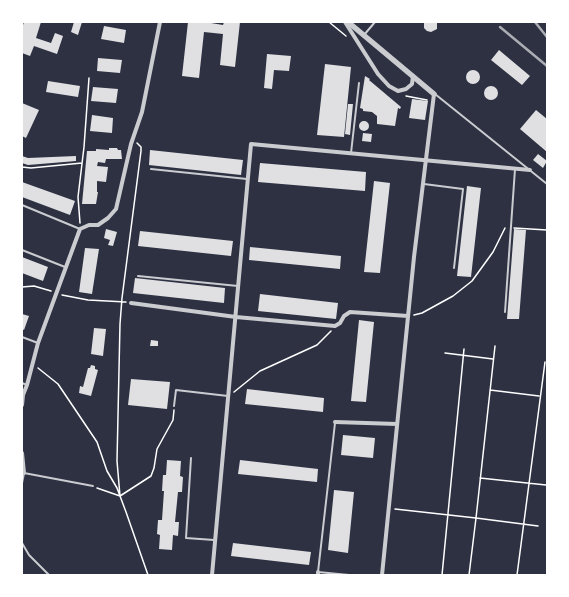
<!DOCTYPE html>
<html>
<head>
<meta charset="utf-8">
<style>
  body { margin:0 }
  #map { position:relative; width:569px; height:597px; overflow:hidden; background:#2d3142; font-family:"PT Sans",sans-serif }
  canvas { display:block }
  .frame { position:absolute; inset:0; border:23px solid #fff; pointer-events:none }
</style>
</head>
<body>
<div id="map">
<canvas width="569" height="597"></canvas>
<div class="frame"></div>
</div>
<script>
const c = document.querySelector('canvas').getContext('2d');
c.lineJoin = 'round';
function fill(path, color) { c.fillStyle = color; c.fill(path, 'evenodd'); }
const poly = rows => new Path2D(rows.map(r => 'M' + r).join(''));
function trace(path, color, width, dash) { c.strokeStyle = color; c.lineWidth = width; c.lineCap = dash ? 'butt' : 'round'; c.setLineDash(dash || []); c.stroke(path); }
fill(poly([
  [24,22,41,22,36,38,51,43,55,33,63,36,57,54,34,46,30,56,22,53,22,28],
  [74,22,82,22,78,35,71,32],
  [188,22,205,22,223,25,224,22,240,22,235,67,220,65,223,34,204,32,199,78,182,76],
  [424,22,437,22,437,29,431,32,427,31,424,28],
  [104,26,126,30,124,43,101,39],
  [499,50,530,76,522,85,491,60],
  [267,54,291,56,289,71,274,70,272,89,264,88],
  [98,58,122,60,120,73,97,71],
  [325,64,351,67,344,137,317,135],
  '466 77a7 7 0 1 1 14 0a7 7 0 1 1-14 0Z',
  [365,76,370,79,369,80,401,107,400,109,398,108,395,126,377,124,377,116,372,112,363,111,363,109,360,108],
  [48,81,80,86,78,97,46,92],
  '484 93a7 7 0 1 1 14 0a7 7 0 1 1-14 0Z',
  [93,87,118,89,116,103,91,101],
  [412,99,428,101,425,120,409,118],
  [22,103,39,110,26,138,22,136],
  [348,104,353,104,350,135,345,134],
  [536,110,547,119,547,152,520,129],
  [92,115,113,118,112,133,90,131],
  '359 126a5 5 0 1 1 10 0a5 5 0 1 1-10 0Z',
  [363,133,372,134,371,142,362,141],
  [109,148,117,148,118,150,121,150,122,159,106,159,105,163,98,162,97,166,108,167,106,182,97,181,97,192,98,192,96,204,82,204,87,151,96,151,96,149,109,150],
  [150,150,243,160,241,175,149,165],
  [538,154,547,161,543,168,533,160],
  [22,156,28,158,76,156,76,161,28,165,22,163],
  [260,163,366,172,365,191,258,182],
  [374,181,390,183,380,273,364,272],
  [22,182,75,201,70,215,22,197],
  [467,186,481,188,471,277,457,276],
  [106,229,117,232,113,246,108,245,110,240,104,238],
  [514,229,526,230,519,319,507,319],
  [140,231,233,241,231,256,138,246],
  [250,247,341,256,340,269,249,260],
  [85,248,99,249,92,294,79,292],
  [22,257,48,267,43,281,22,273],
  [135,278,225,288,224,303,133,293],
  [260,294,338,303,336,319,258,311],
  [22,314,29,316,24,330,22,329],
  [359,320,374,322,366,402,351,401],
  [94,328,106,329,103,356,91,354],
  [151,340,158,341,158,346,150,346],
  [91,365,95,366,95,369,98,370,91,396,79,393,80,386,83,387,88,368,90,368],
  [131,379,170,382,167,409,128,405],
  [247,389,324,398,323,412,245,404],
  [343,435,375,438,373,458,341,455],
  [167,460,181,461,180,476,183,477,182,492,178,492,175,522,179,522,178,536,173,535,172,550,159,549,160,535,157,534,158,520,162,520,164,491,162,491,163,475,166,475],
  [240,460,318,469,317,482,238,474],
  [334,490,354,492,348,553,328,550],
  [233,543,311,552,309,565,231,556]
]), '#e0e0e3');
trace(poly([
  [329,22,346,36],
  [406,96,427,100],
  [22,167,31,168,82,163],
  [80,223,78,197,84,147,89,78],
  [514,228,547,230],
  [22,287,34,286,51,291],
  [62,295,88,300,126,302],
  [414,315,422,313,453,296,472,281,493,252,505,228],
  [495,346,476,518,538,526],
  [445,353,493,359],
  [38,368,58,384,97,442,107,471,117,488,126,512,148,575],
  [490,390,539,396],
  [234,392,260,371,317,345,331,331],
  [480,478,546,485],
  [97,488,120,496,151,476,154,468,157,449,173,420,174,410],
  [120,496,117,461,120,324,122,298,141,151,141,147,137,143],
  [395,509,476,518,469,575],
  [442,575,464,349],
  [517,575,545,362]
]), '#fff', 1.5);
trace(poly([
  [364,35,375,22],
  [435,94,547,184],
  [351,153,359,83],
  [151,169,247,179],
  [424,184,463,189,454,268],
  [22,205,80,229],
  [22,250,65,267],
  [138,276,238,286],
  [505,312,515,169],
  [22,337,38,343],
  [22,383,27,385],
  [174,406,176,390,228,396],
  [335,423,318,572,349,575],
  [191,458,186,538,214,540],
  [22,483,24,473,93,486],
  [22,543,29,555,49,575]
]), '#caccd0', 2);
trace(poly([
  [345,22,378,74,389,86,398,91,406,89,412,84,413,76],
  [131,303,236,317,335,326,340,323,344,316,350,312,408,316],
  [22,405,23,395,27,385,38,343,80,229,89,225,98,225,108,218,116,209,131,144,142,112,160,22],
  [335,422,397,424],
  [22,453,24,473],
  [212,575,251,144,530,170],
  [318,575,318,572],
  [382,575,414,257,434,94]
]), '#caccd0', 4);
trace(poly([
  [348,22,434,94]
]), '#caccd0', 5.5);
trace(poly([
  [535,22,547,37],
  [500,27,547,66]
]), '#abadb3', 2.5);
</script>
</body>
</html>
